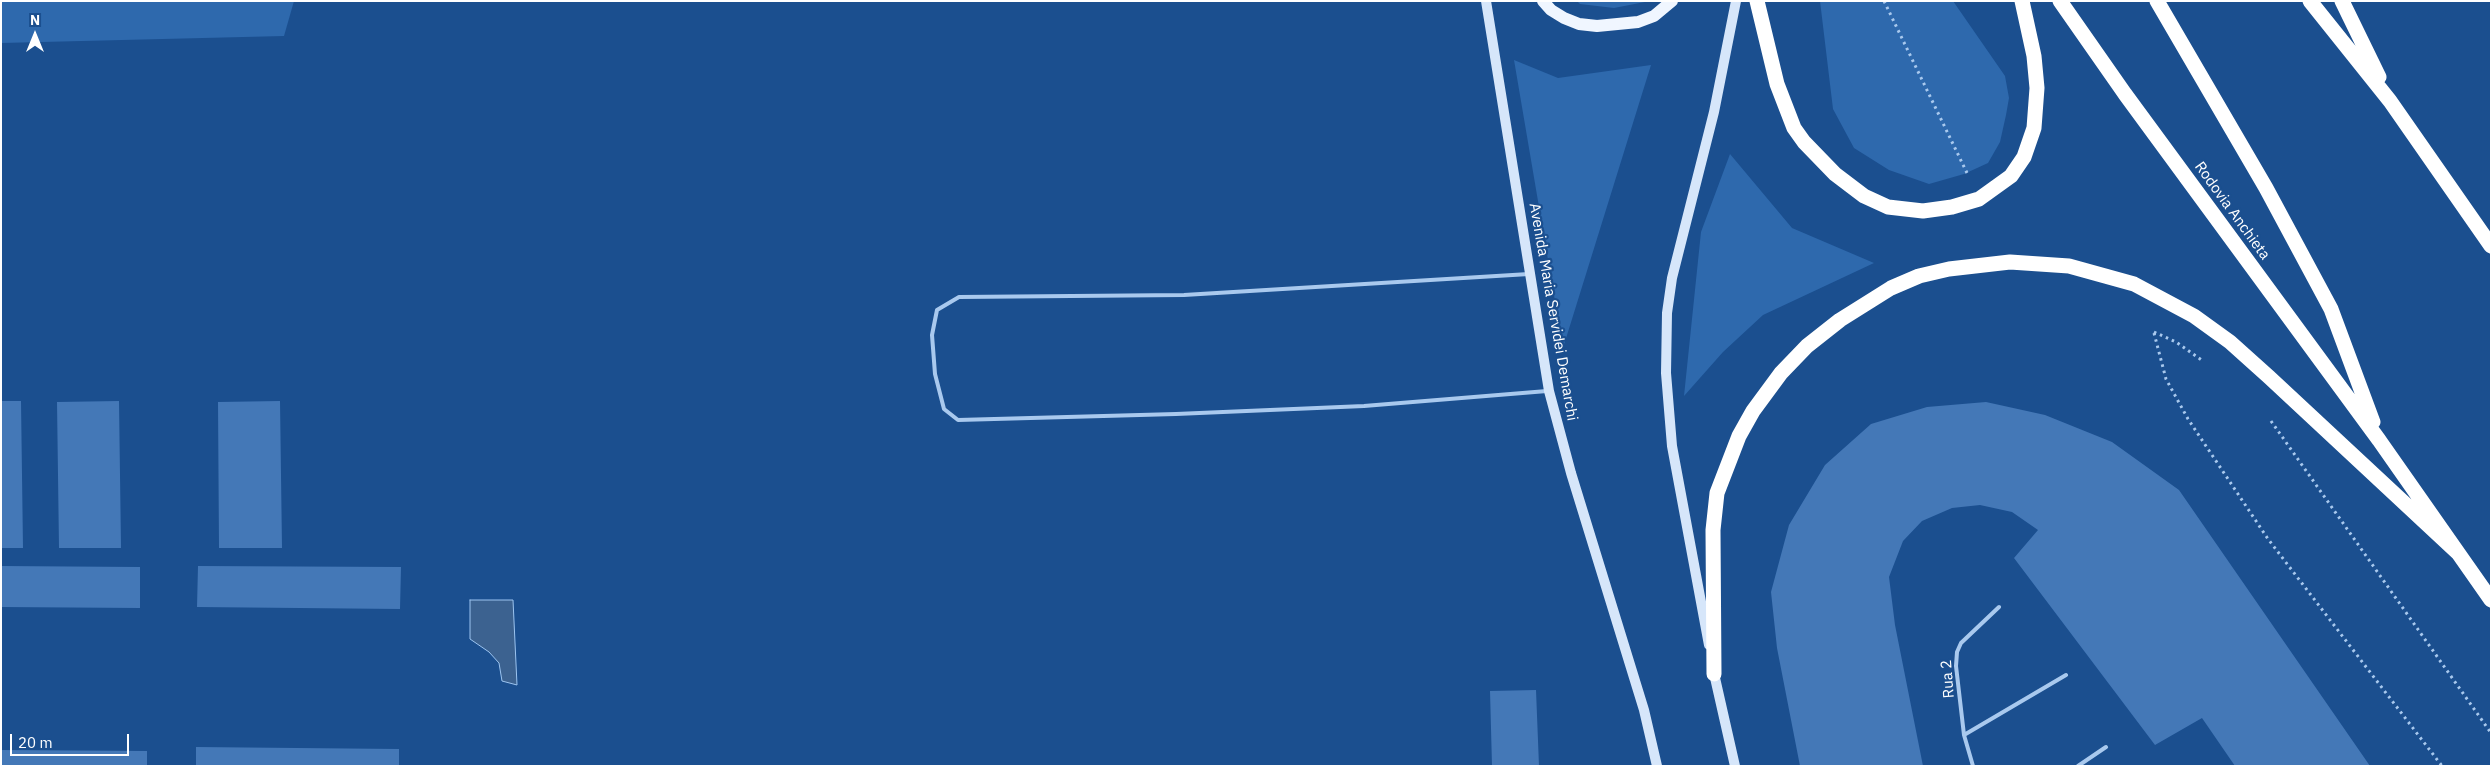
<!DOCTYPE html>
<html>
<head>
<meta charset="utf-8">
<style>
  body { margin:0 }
  #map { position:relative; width:2492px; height:767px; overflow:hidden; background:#1b4f8f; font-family:"IBM Plex Sans",sans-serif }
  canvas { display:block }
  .frame { position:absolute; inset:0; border:2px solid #fff; pointer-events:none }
  .north { position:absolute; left:10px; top:10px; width:50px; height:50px; -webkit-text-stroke:4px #1b4f8f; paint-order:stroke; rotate:0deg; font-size:14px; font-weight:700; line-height:20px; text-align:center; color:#fff }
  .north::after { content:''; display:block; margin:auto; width:18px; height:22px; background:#fff; clip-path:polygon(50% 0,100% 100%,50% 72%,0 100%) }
  .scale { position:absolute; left:10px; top:734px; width:119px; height:22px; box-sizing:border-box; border:2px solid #fff; border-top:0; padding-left:6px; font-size:15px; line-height:18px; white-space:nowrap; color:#fff; -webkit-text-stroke:4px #1b4f8f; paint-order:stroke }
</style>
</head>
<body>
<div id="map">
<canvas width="2492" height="767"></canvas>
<div class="frame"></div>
<div class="north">N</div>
<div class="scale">20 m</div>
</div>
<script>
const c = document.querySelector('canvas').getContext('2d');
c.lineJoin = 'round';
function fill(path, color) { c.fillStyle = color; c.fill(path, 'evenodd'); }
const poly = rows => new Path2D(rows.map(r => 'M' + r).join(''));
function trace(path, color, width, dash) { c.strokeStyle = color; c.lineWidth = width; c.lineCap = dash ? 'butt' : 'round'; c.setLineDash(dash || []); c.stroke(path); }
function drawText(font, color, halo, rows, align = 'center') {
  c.font = font + ' "IBM Plex Sans",sans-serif'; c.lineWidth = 4.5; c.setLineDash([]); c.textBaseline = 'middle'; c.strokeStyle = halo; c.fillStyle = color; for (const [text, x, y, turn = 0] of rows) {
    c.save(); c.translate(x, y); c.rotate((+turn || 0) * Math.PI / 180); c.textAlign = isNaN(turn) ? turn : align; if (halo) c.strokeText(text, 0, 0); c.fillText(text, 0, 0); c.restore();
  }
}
fill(poly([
  [1,1,294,1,284,36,1,43],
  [1577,1,1650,1,1614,8,1580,4],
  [1820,1,1953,1,2005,76,2009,98,2006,115,2000,142,1988,163,1964,174,1929,184,1889,170,1854,148,1833,109],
  [1514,60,1558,78,1651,65,1563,348],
  [1730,154,1792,228,1874,263,1763,315,1723,352,1684,396,1701,232]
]), '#2e69ad');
const water = poly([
  [470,600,513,600,517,685,502,681,499,663,489,652,470,639,470,600]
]);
fill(water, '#3c6290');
trace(water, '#9cc4f0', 1);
fill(poly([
  [1,401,21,401,23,548,1,548],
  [119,401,121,548,59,548,57,402],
  [280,401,282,548,219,548,218,402],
  [1986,402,2045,415,2112,442,2179,490,2370,766,2235,766,2202,718,2155,745,2014,558,2038,530,2012,512,1980,505,1952,508,1922,521,1903,541,1889,577,1895,625,1923,766,1800,766,1777,648,1771,592,1789,525,1825,465,1871,424,1927,407],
  [1,566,140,567,140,608,1,607],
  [198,566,401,567,400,609,197,607],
  [1536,690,1539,766,1492,766,1490,691],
  [196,747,399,749,399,766,196,766],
  [1,750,147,751,147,766,1,766]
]), '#4478b7');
trace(poly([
  [1884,1,1967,173],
  [2154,332,2176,342,2203,361],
  [2154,333,2166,379,2188,419,2268,539,2442,766],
  [2271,421,2491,733]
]), '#a9c9ee', 3, [2.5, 4]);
trace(poly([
  [1529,274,1184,295,959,297,937,310,932,335,935,374,944,409,958,420,1176,414,1364,406,1547,391],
  [1964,735,2066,675],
  [1973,766,1964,735,1956,666,1957,652,1961,643,1999,607],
  [2078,766,2106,747]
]), '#a9c9ee', 4);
trace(poly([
  [1486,1,1549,391,1571,473,1644,710,1657,766],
  [1709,645,1672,446,1666,373,1667,313,1672,278,1714,112,1736,1],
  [1713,669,1735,766]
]), '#d6e6fa', 10);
trace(poly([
  [1543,1,1551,10,1564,18,1579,24,1597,26,1638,22,1654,16,1672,1]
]), '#f0f6ff', 12);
trace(poly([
  [1757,1,1777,84,1794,128,1804,142,1835,174,1864,196,1888,207,1923,211,1952,207,1979,199,2011,176,2024,157,2034,128,2037,88,2034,56,2022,1],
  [2060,1,2125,94,2379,440,2491,600],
  [2157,1,2266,188,2331,309,2373,422],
  [2310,1,2390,101,2491,246],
  [2342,1,2379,77],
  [1714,674,1713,530,1717,493,1739,436,1753,411,1781,373,1807,346,1840,320,1891,288,1919,276,1949,269,2010,262,2069,266,2134,284,2194,316,2230,342,2269,377,2458,553]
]), '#fff', 15);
drawText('15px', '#fff', '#1b4f8f', [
  ["Rodovia Anchieta",2232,211,54],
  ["Avenida Maria Servidei Demarchi",1553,312,80],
  ["Rua 2",1948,679,-94]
]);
</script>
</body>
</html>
